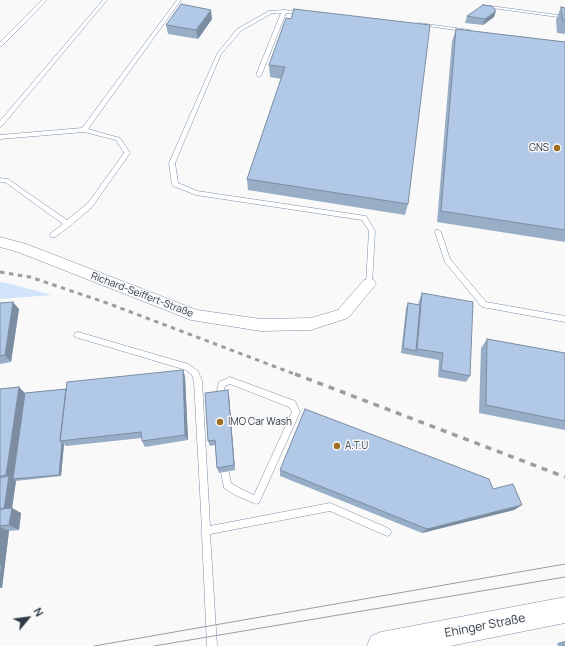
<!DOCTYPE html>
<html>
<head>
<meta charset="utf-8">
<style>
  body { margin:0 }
  #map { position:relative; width:565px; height:646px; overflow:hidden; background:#f9f9f9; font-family:Manrope,sans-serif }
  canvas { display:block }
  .north { position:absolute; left:8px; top:598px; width:40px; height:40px; -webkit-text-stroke:3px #f9f9f9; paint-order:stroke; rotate:61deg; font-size:11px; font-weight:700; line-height:16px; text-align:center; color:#313b46 }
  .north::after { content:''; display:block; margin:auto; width:14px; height:18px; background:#313b46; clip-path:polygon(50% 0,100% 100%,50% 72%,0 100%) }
</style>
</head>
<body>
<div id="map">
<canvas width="565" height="646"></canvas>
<div class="north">N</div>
</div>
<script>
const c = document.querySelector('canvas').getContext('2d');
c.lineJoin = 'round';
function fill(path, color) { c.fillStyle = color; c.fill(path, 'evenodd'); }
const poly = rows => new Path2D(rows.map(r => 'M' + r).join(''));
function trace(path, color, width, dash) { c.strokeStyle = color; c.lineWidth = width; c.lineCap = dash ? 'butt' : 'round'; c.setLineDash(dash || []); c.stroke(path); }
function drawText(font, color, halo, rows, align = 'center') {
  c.font = font + ' Manrope,sans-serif'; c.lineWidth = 3; c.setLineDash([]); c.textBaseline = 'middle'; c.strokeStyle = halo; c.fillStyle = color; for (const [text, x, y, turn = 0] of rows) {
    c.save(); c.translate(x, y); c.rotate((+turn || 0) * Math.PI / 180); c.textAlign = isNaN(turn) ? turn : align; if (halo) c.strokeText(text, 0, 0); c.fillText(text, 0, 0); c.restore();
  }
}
fill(poly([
  [0,282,7,283,52,295,0,299]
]), '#d2e4f9');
const lane = poly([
  [42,0,47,0,2,46,0,46,0,42,42,0],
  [103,0,107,0,2,126,0,127,0,121,103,0],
  [177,0,181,0,88,129,120,138,130,153,92,207,70,226,55,237,51,237,50,235,51,233,63,224,5,182,0,182,0,178,8,179,67,220,88,203,124,153,116,140,84,132,0,139,0,135,82,128,177,0],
  [483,5,565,16,565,18,485,7,483,7,483,5],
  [284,10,303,12,305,13,303,14,286,13,261,76,259,77,256,75,281,13,272,13,241,31,221,54,175,163,178,183,197,191,366,216,375,231,372,284,371,286,369,287,367,286,366,284,369,231,362,220,196,195,173,186,172,184,169,163,217,54,237,29,269,11,284,10],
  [419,23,470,30,472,31,470,32,421,25,419,25,419,23],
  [436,230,438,230,441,232,450,259,486,302,565,316,565,322,482,307,445,262,435,232,436,230],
  [78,332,188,364,198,371,202,381,210,526,330,503,390,529,391,532,390,535,387,536,330,511,210,534,217,646,207,646,202,534,201,531,202,529,194,381,192,375,186,370,75,337,74,335,75,333,78,332],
  [230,377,295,401,300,412,259,503,256,504,235,495,224,488,221,472,222,469,225,468,228,469,231,483,241,489,254,495,292,412,289,407,230,384,225,386,222,400,219,402,216,400,215,398,219,382,230,377]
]);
const street = poly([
  [0,237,26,244,197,310,261,319,311,318,338,310,364,280,369,279,374,280,376,284,348,318,311,330,261,331,191,320,18,252,0,247,0,237]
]);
const secondary = poly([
  [565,597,565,623,450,646,367,646,371,636,381,632,565,597]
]);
trace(lane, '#788faa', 1);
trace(street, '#788faa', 1);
trace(secondary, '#788faa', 1);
fill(lane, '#fff');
fill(street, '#fff');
fill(secondary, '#fff');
trace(poly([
  [94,646,565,564],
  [154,646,565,577]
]), '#999ea3', 1);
trace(poly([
  [0,272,30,277,107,303,297,375]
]), '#999ea3', 3, [4.5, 4.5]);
trace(poly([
  [295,374,565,477]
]), '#999ea3', 3.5, [6, 6]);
fill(poly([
  [561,7,565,8,565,34,557,33,556,20],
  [467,16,494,17,483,25,465,23],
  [286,18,408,204,405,215,248,190,247,179,281,79,270,77,269,65],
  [212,19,198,39,168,34,166,25],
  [456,29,565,42,565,242,437,222,452,41],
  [422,293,470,376,466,382,438,377,439,360,401,353,406,308,408,303,418,305,419,301],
  [0,303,19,309,11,362,0,364],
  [487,339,565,353,565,430,479,413,481,348],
  [183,370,185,377,188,440,145,447,142,441,142,438,66,446,64,444,61,476,16,481,12,508,21,513,19,530,9,531,2,588,0,588,0,389,25,393,66,389],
  [229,396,235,470,219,473,217,468,215,445,210,446,208,441],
  [280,470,493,489,522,505,514,510,422,533,280,476],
  [565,641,565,646,558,646,557,643]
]), '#98adc6');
fill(poly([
  [211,10,212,19,198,39,196,30],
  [496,11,494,17,483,25,485,19],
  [13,302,19,309,11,362,5,355],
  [183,370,185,377,188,440,185,435],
  [19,387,28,396,13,479,6,475],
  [228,390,229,396,235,470,234,465],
  [62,443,64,444,61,476,59,475],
  [9,476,16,481,12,508,21,513,19,530,9,525,4,510],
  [522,505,514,510,422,533,427,529],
  [0,527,9,531,2,588,0,587,0,578,2,565,0,564]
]), '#7c8da1');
const building = poly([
  [181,4,211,10,196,30,166,25,181,4],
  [483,5,492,6,496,11,485,19,467,16,483,5],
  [561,7,565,8,565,21,563,21,561,7],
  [294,9,430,25,408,204,247,179,285,67,269,65,286,18,291,19,294,9],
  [456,29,565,42,565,230,441,211,456,29],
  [422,293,473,302,470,376,441,370,443,353,417,349,422,293],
  [13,302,5,355,0,356,0,303,13,302],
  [408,303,420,305,416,351,403,348,408,303],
  [487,339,565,353,565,421,486,405,487,339],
  [183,370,185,435,142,441,141,432,60,441,67,382,183,370],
  [19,387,6,475,0,476,0,389,19,387],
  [66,389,60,441,62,443,59,475,13,479,25,393,66,389],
  [228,390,234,465,217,468,215,440,208,441,205,393,228,390],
  [305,409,489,479,493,489,513,484,522,505,427,529,280,470,305,409],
  [9,476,4,509,0,509,0,478,9,476],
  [12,508,9,525,0,526,0,509,12,508],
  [0,565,2,565,0,578,0,565],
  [565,642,565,646,564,646,562,643,565,642]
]);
fill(building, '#b1c9e6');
trace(building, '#7c8da1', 1);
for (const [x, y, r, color] of [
  [557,148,4,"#9f6e23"],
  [220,422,4,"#9f6e23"],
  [337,446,4,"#9f6e23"]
]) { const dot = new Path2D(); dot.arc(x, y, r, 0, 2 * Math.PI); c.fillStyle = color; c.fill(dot); trace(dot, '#f9f9f9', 1.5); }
drawText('10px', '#313b46', '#f9f9f9', [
  ["GNS",549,148,"right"],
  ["IMO Car Wash",228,422],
  ["A.T.U",345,446]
], 'left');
drawText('10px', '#313b46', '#f9f9f9', [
  ["Richard-Seiffert-Straße",142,295,21]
]);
drawText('12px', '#313b46', '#f9f9f9', [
  ["Ehinger Straße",485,626,-11]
]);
</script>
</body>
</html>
